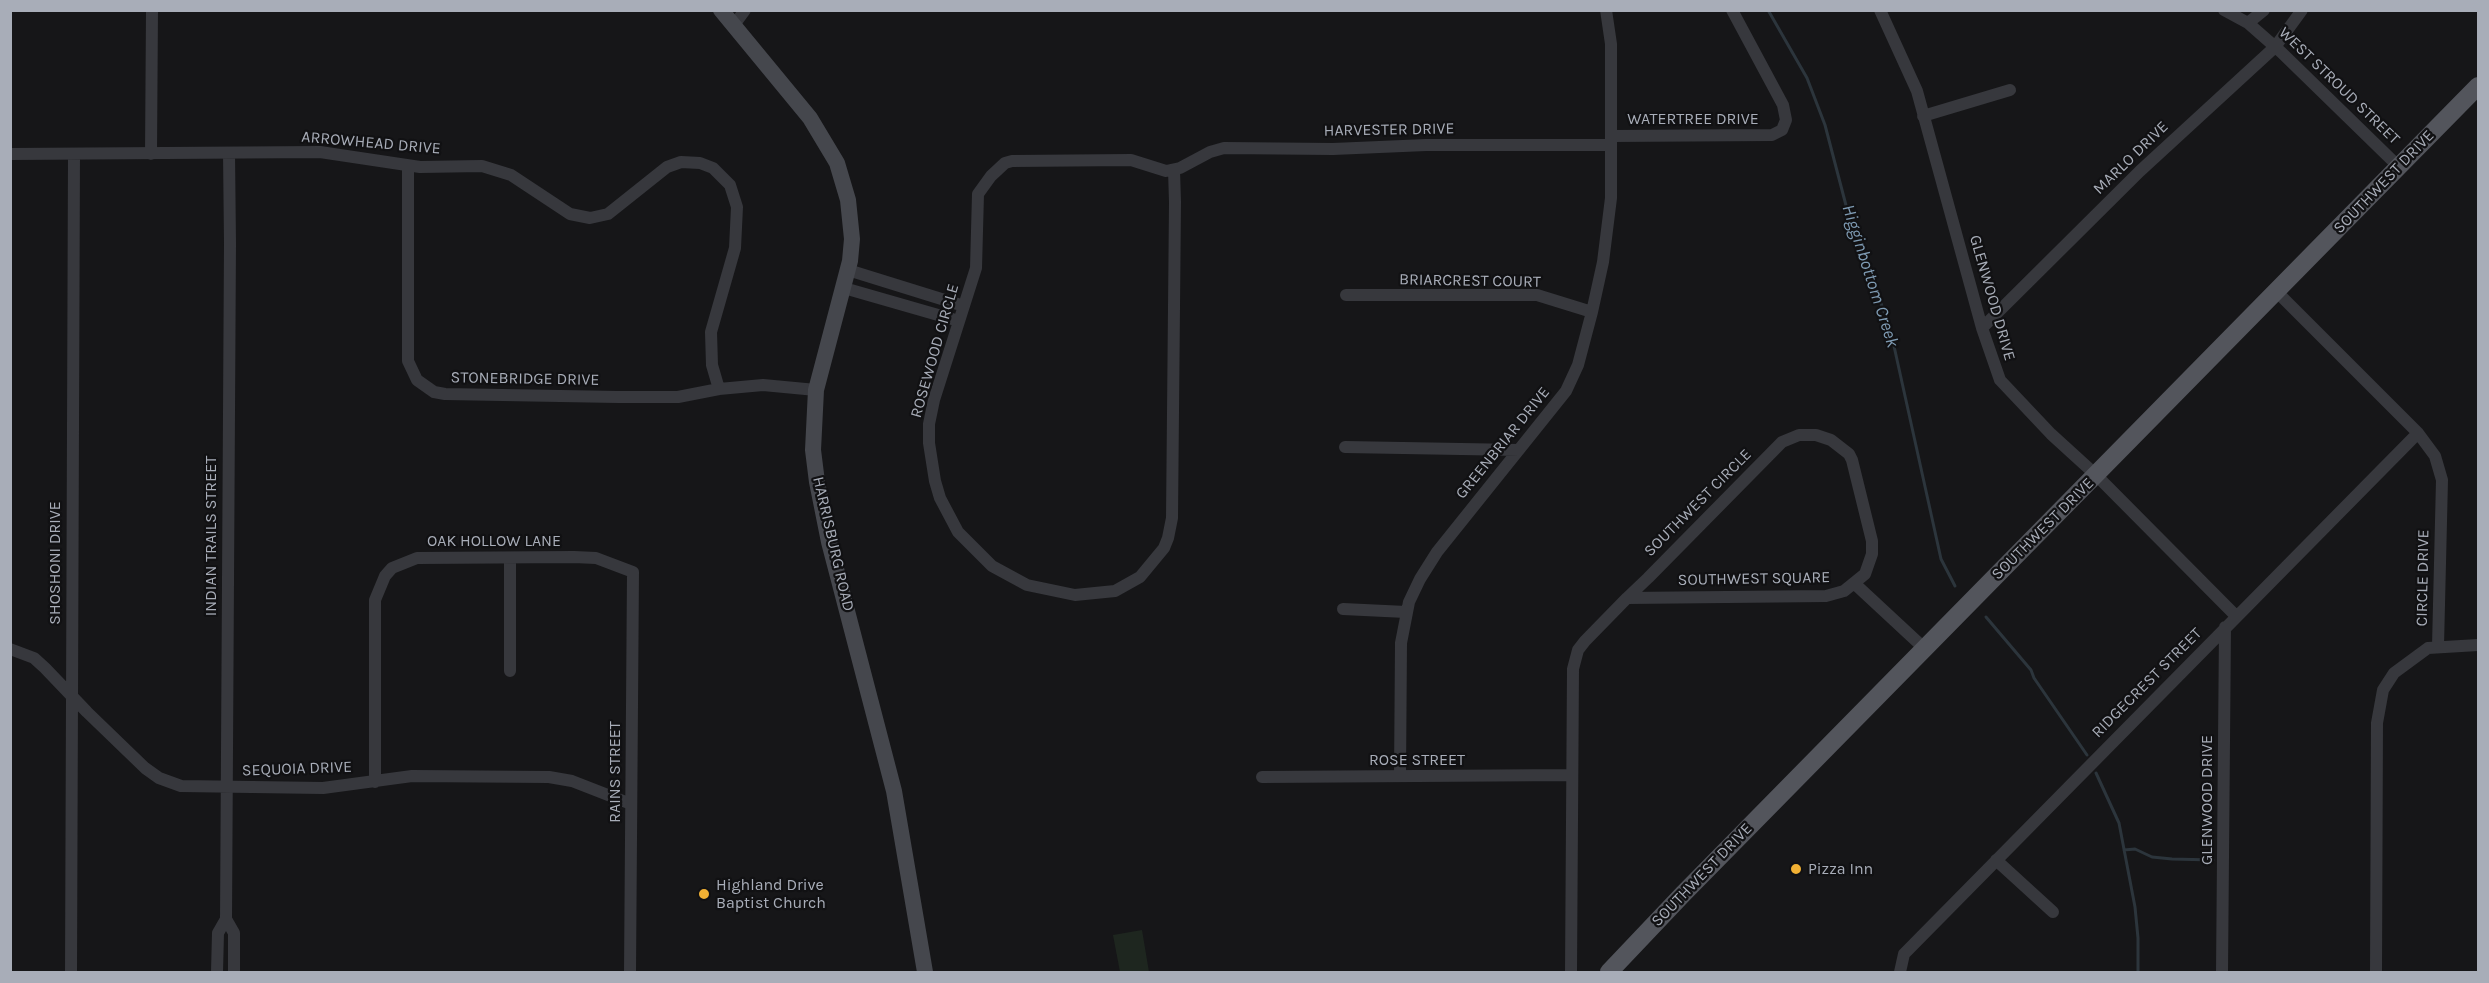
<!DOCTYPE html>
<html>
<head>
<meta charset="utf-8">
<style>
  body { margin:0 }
  #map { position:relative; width:2489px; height:983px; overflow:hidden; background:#161618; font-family:Karla,sans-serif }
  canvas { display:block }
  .frame { position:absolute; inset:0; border:12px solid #a8adb8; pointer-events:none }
</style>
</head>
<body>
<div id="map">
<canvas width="2489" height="983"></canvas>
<div class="frame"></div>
</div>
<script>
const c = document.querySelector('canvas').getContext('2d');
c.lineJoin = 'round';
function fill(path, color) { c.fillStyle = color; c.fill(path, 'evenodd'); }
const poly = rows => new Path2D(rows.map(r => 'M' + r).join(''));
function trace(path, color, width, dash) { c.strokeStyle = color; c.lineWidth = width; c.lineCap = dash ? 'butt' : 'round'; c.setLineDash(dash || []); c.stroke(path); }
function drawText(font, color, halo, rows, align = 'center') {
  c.font = font + ' Karla,sans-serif'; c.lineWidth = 4.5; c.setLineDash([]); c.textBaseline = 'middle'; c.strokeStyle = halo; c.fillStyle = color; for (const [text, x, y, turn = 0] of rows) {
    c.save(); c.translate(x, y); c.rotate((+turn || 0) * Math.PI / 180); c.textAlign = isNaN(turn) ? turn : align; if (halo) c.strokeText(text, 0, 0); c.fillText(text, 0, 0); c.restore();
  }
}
fill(poly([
  [1142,930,1149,972,1120,972,1113,935]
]), '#1e261f');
trace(poly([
  [1768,10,1807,78,1825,125,1848,213,1890,328,1941,559,1955,586],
  [1986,617,2031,670,2034,678,2087,755],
  [2096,773,2119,823,2135,907,2138,938,2138,972],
  [2124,850,2135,849,2152,857,2172,859,2213,860]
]), '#2c353c', 3);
trace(poly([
  [1880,10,1917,91,1982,328,2000,380,2051,434,2096,475,2236,616],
  [2224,10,2248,23,2281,52,2399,167],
  [2248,23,2264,10],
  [734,25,745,10],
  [1923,116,2010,90],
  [1612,136,1772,135,1782,130,1786,120,1783,105,1732,10],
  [10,154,320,152,420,167,482,166,511,175,570,214,590,218,608,214,667,167,681,162,700,163,713,168,730,185,737,207,735,248,711,332,712,365,719,389],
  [151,154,152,10],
  [408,166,408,361,417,380,434,392,445,394,618,397,678,397,719,389,763,385,816,390],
  [1174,170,1175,202,1172,518,1168,538,1164,548,1140,577,1115,591,1075,595,1027,585,992,566,958,532,940,498,935,481,929,443,929,424,934,400,976,268,978,194,991,176,1005,163,1012,161,1131,160,1166,171,1180,168,1210,152,1224,148,1333,149,1426,145,1611,145],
  [848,270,964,306],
  [844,288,959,321],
  [2277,292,2418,433,2435,456,2442,480,2438,646],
  [1346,295,1537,295,1592,312],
  [1982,328,2140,171,2275,47,2302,10],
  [1345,447,1519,450],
  [1855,584,1925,649],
  [1343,609,1406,612],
  [10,649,34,658,45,668,87,712,145,768,159,778,181,786,323,788,412,776,549,777,572,781,631,804],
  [510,671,510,558],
  [1400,776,1401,643,1409,602,1420,579,1437,552,1566,391,1578,365,1592,312,1603,262,1611,198,1611,44,1606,10],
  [1262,777,1572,775],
  [375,782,375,600,385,576,392,568,417,558,574,557,596,558,633,572,630,972],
  [1996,860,2053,912],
  [226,919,234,933,234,972],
  [71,972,74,154],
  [217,972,218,933,226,919,230,243,229,153],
  [1571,972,1573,669,1578,650,1585,641,1627,598,1648,578,1782,442,1799,435,1816,435,1831,440,1849,454,1852,460,1872,541,1872,554,1865,574,1844,591,1826,596,1627,598],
  [1900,972,1904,954,2418,433],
  [2222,972,2225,627],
  [2376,972,2377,723,2383,690,2394,673,2428,648,2478,645]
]), '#37383d', 12);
trace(poly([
  [721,10,810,118,837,163,848,200,852,239,850,261,816,390,813,450,817,482,829,542,894,791,925,972]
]), '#45474d', 16);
trace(poly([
  [1609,972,1683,894,2478,86]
]), '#53555c', 18);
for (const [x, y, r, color] of [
  [1796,869,6,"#f2b134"],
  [704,894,6,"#f2b134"]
]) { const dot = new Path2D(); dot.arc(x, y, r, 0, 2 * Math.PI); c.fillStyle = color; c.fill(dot); trace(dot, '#111113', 2); }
drawText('16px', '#a8adb8', '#111113', [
  ["WEST STROUD STREET",2339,86,44],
  ["WATERTREE DRIVE",1693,119],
  ["HARVESTER DRIVE",1389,130,-1],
  ["ARROWHEAD DRIVE",371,143,5],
  ["MARLO DRIVE",2131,158,-44],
  ["SOUTHWEST DRIVE",2384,182,-46],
  ["BRIARCREST COURT",1470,281,1],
  ["GLENWOOD DRIVE",1992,298,74],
  ["ROSEWOOD CIRCLE",935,351,-74],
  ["STONEBRIDGE DRIVE",525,379,1],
  ["GREENBRIAR DRIVE",1503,443,-51],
  ["SOUTHWEST CIRCLE",1698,503,-45],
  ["SOUTHWEST DRIVE",2043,529,-45],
  ["INDIAN TRAILS STREET",211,536,-90],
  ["OAK HOLLOW LANE",494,541],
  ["HARRISBURG ROAD",833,544,77],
  ["SHOSHONI DRIVE",55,563,-90],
  ["CIRCLE DRIVE",2423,578,-89],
  ["SOUTHWEST SQUARE",1754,579,-1],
  ["RIDGECREST STREET",2147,683,-45],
  ["ROSE STREET",1417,760],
  ["SEQUOIA DRIVE",297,769,-2],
  ["RAINS STREET",615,772,-90],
  ["GLENWOOD DRIVE",2207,800,-90],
  ["SOUTHWEST DRIVE",1702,875,-46]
]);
drawText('16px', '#a8adb8', '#111113', [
  ["Pizza Inn",1808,869],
  ["Highland Drive",716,885],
  ["Baptist Church",716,903]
], 'left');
drawText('italic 18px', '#7f9bb3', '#111113', [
  ["Higginbottom Creek",1870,276,72]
]);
</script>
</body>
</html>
